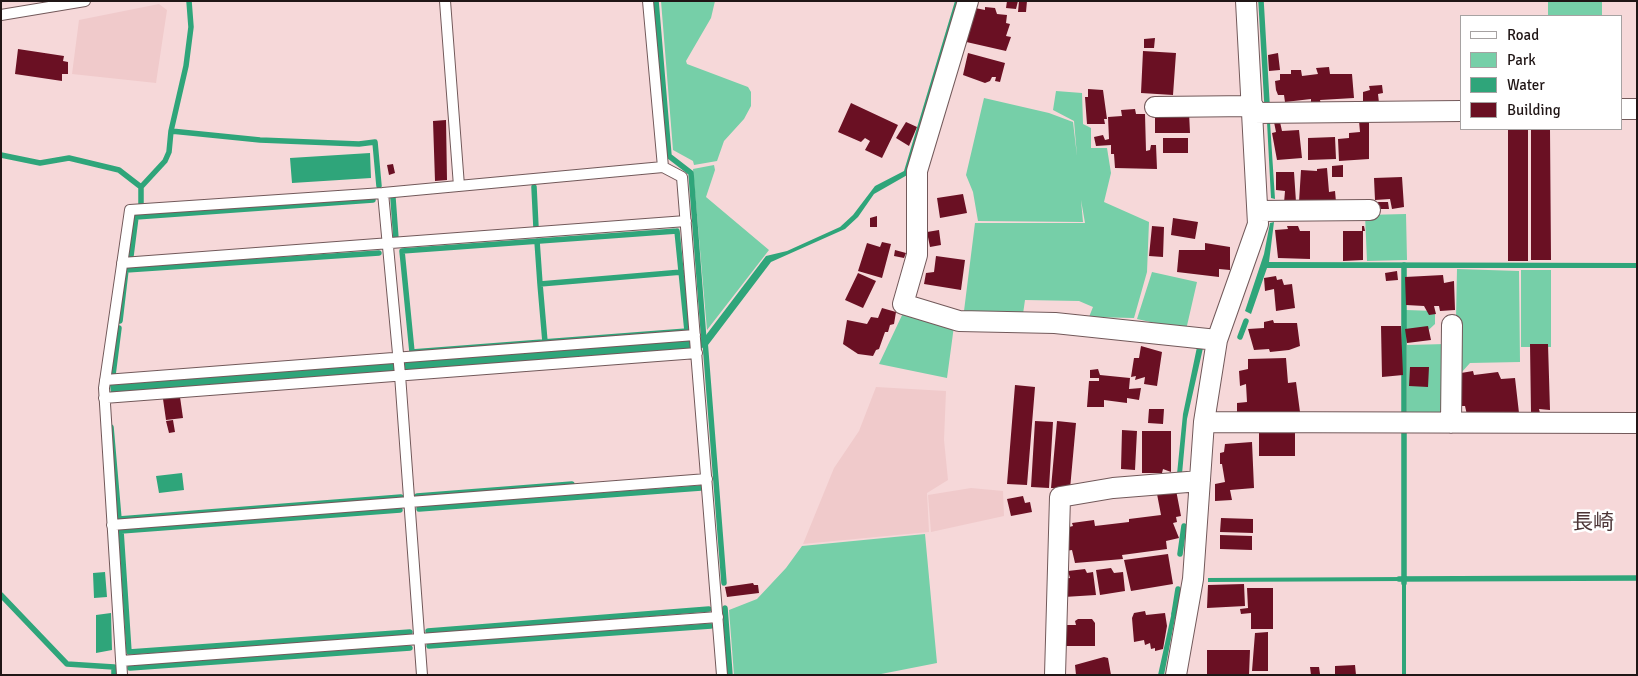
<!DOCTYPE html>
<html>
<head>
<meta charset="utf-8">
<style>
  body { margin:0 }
  #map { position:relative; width:1638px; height:676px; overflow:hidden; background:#f6d8d9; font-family:Signika,sans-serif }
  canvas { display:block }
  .frame { position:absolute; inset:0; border:2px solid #201616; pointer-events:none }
  .legend { position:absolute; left:1460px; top:15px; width:162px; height:115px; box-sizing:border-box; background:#fff; border:1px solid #a6a2a2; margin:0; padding:6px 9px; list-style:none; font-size:15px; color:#201616 }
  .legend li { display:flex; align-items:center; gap:10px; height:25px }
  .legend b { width:25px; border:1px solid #a6a2a2 }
</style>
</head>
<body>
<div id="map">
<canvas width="1638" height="676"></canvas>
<div class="frame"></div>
<ul class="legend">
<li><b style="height:6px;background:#fff"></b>Road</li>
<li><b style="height:14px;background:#76cfa8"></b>Park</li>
<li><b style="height:14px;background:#2fa57a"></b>Water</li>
<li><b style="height:14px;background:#6a1023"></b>Building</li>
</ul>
</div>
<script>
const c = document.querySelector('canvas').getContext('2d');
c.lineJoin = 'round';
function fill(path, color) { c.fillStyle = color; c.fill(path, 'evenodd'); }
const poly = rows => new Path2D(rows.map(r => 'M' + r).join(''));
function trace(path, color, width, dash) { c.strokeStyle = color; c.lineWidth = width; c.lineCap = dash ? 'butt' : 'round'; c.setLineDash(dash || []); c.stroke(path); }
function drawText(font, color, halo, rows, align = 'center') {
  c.font = font + ' Signika,"Noto Sans JP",sans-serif'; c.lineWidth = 5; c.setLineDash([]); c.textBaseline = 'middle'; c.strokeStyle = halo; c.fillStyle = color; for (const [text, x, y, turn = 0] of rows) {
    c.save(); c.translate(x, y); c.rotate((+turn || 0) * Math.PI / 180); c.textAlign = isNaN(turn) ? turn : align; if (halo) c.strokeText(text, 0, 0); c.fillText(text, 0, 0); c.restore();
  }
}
fill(poly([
  [159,4,167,10,156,83,72,74,79,20],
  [876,387,946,391,944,440,948,480,927,493,929,532,803,544,834,468,859,431],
  [971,488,1003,491,1004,516,931,532,928,495]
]), '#f0cacb');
fill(poly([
  [661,1,715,1,711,18,686,61,687,64,748,87,751,92,751,106,744,119,724,141,717,161,694,165,693,161,673,150],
  [1548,1,1602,1,1602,16,1548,16],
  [1056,91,1082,93,1083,124,1091,128,1091,148,1107,148,1111,173,1104,202,1149,222,1147,272,1134,318,1089,317,1093,307,1079,301,1025,300,1023,314,964,311,975,223,1085,223,1081,200,1083,222,978,221,973,192,966,175,984,98,1049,113,1073,122,1077,156,1074,121,1053,110],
  [714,165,715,170,706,197,769,250,707,330,693,169],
  [1406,214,1407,260,1367,261,1365,215],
  [1457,269,1519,271,1520,362,1470,363,1461,373,1461,413,1454,419],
  [1521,270,1551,270,1551,347,1521,347],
  [1152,272,1197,282,1186,330,1137,319],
  [1406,310,1435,311,1435,324,1421,337,1406,337],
  [904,311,954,326,947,378,879,364],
  [1446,344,1445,416,1407,417,1407,345],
  [925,534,937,663,876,675,734,675,729,610,757,599,786,568,802,546]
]), '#76cfa8');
fill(poly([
  [955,1,959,1,909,174,874,194,858,217,845,229,771,262,708,345,700,349,111,393,110,385,703,339,766,256,787,251,840,227,853,215,875,186,904,171],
  [1267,122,1270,122,1275,199,1271,198],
  [370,153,371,178,292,183,290,158],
  [1274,222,1269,262,1637,263,1637,268,1267,268,1251,314,1245,311,1264,254,1270,223],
  [1197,347,1203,348,1187,419,1182,474,1177,474,1183,414],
  [182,473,184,490,159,493,156,476],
  [105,572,107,597,94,598,93,573],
  [1406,577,1406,675,1402,675,1402,581,1208,582,1208,578],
  [1173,607,1177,608,1164,675,1158,675],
  [111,613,112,650,96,653,96,615]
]), '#2fa57a');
trace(poly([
  [189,1,191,27,186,66,171,131,260,140,359,144,375,142,379,186],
  [656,1,669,156,691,173,704,341],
  [1261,1,1267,104],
  [1,155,40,163,69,158,119,170,141,187],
  [534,187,536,228],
  [393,198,396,239],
  [141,203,141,187,165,161,169,152,171,131],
  [677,231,687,331,412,352,402,251,677,231],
  [537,241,540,284],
  [131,256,136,217,373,200],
  [1404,265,1404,417],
  [120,321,126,270,379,253],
  [1240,337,1246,321],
  [705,341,724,583],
  [545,342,540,284,682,272],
  [113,375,119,328],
  [111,427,119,519,401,497],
  [1404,427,1404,583],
  [417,496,572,484],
  [419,509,701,488],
  [400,510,121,531,129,652,410,632],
  [1180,554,1184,526],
  [1399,579,1637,578],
  [1,595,67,664,114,667,114,675],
  [725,608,730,675],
  [1174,614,1178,589],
  [428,631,709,609],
  [429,646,711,626],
  [130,668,410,648]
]), '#2fa57a', 5.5);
fill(poly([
  [1007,1,1018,1,1016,9,1006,8],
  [1019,1,1027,1,1026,12,1018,12],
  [985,7,995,8,997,14,1007,15,1006,23,1010,24,1006,36,1011,37,1006,51,962,41,975,8,985,10],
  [1155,38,1154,48,1144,48,1144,39],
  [18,49,64,56,63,61,68,62,68,74,62,74,62,81,15,74],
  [1143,51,1176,53,1173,95,1141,93],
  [968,53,1005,63,1000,82,995,81,996,77,992,77,990,81,985,83,963,75],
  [1278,53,1280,70,1269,71,1268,55],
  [1329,67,1330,74,1352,74,1354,98,1320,100,1321,104,1311,103,1311,99,1285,102,1284,95,1278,95,1276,90,1275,81,1280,80,1280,74,1291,74,1291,70,1301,70,1302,76,1318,74,1316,68],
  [1382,85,1383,93,1378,94,1379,103,1363,105,1363,92,1370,90,1369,86],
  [1088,89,1103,90,1107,119,1104,119,1105,124,1087,124,1085,97,1088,97],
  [851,103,898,125,882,158,865,150,870,141,865,138,861,142,838,132],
  [1135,109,1136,114,1145,114,1146,151,1150,150,1151,145,1156,145,1157,169,1115,168,1114,154,1111,154,1111,145,1096,146,1094,137,1103,135,1105,140,1109,139,1108,117,1122,116,1121,110],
  [1189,112,1190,133,1155,133,1155,114],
  [446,120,447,180,435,181,433,121],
  [1359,121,1369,121,1369,159,1339,161,1338,139,1349,138,1349,133,1360,132],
  [906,122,917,127,909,146,896,138],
  [1274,122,1280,122,1282,131,1299,130,1302,158,1277,160,1272,133,1276,132],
  [1508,129,1528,129,1528,261,1508,261],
  [1531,129,1550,129,1551,260,1531,260],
  [1335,137,1336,159,1308,160,1308,138],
  [1163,138,1188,138,1188,153,1163,153],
  [393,164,395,173,389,175,387,165],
  [1343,165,1343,177,1332,177,1332,166],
  [1327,168,1329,192,1335,191,1336,202,1299,202,1301,170,1317,171,1317,169],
  [1276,172,1294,172,1296,202,1284,203,1285,191,1276,190],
  [1402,177,1404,207,1392,209,1390,199,1375,200,1374,178],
  [963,194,967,213,940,218,937,198],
  [1378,202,1388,202,1389,209,1379,209],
  [877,216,877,227,870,227,870,218],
  [1173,218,1198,222,1195,239,1171,235],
  [1152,226,1164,227,1163,257,1149,256],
  [1287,226,1298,226,1300,231,1310,231,1310,259,1278,258,1275,230,1288,229],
  [1362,226,1364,226,1365,231,1363,231,1363,260,1343,261,1343,231,1362,231],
  [939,230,941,245,930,247,927,232],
  [882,242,891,244,882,278,858,271,867,243,880,247],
  [1205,243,1230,247,1230,270,1219,269,1219,277,1177,272,1179,250,1205,250],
  [895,250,906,253,904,258,894,256],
  [936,256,965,260,961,290,924,284,926,273,934,272],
  [1397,271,1398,280,1386,281,1385,273],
  [858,273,876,281,863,308,845,300],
  [1443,275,1444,283,1454,281,1455,310,1440,311,1439,306,1434,306,1436,314,1429,315,1424,306,1406,305,1405,277],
  [1276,276,1277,280,1282,279,1284,285,1292,284,1295,308,1276,311,1274,289,1265,291,1264,278],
  [882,308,896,312,894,324,890,325,888,332,885,332,879,349,876,350,873,356,858,354,843,344,847,320,867,324,871,317,878,318],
  [1273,320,1274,323,1297,323,1300,346,1289,350,1270,352,1269,349,1254,350,1248,329,1264,328,1264,322],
  [1381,326,1401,326,1403,375,1382,377],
  [1428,326,1431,340,1407,343,1405,329],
  [1530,344,1548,344,1550,410,1539,409,1540,413,1531,413],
  [1141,346,1162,352,1157,386,1144,384,1145,377,1135,380,1136,376,1131,377,1134,358,1139,358],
  [1286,358,1288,383,1296,382,1300,412,1237,415,1237,403,1247,402,1246,384,1240,386,1239,371,1248,369,1248,359],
  [1410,367,1429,367,1428,387,1409,386],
  [1098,369,1100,375,1130,378,1129,389,1141,388,1139,400,1127,398,1127,403,1104,400,1104,407,1087,407,1089,381,1099,381,1099,378,1090,378,1090,370],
  [1473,371,1474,375,1498,372,1501,379,1515,378,1519,413,1467,415,1465,406,1462,406,1461,373],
  [1015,385,1035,387,1027,485,1007,484],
  [180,397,183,418,166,420,163,399],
  [1149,409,1164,409,1163,424,1148,423],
  [173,420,175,432,169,433,166,421],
  [1035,421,1053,422,1049,488,1031,487],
  [1057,421,1076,423,1070,489,1051,488],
  [1295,428,1295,456,1259,456,1259,429],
  [1122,430,1137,431,1135,470,1121,469],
  [1142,431,1171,431,1171,472,1163,469,1162,473,1142,473],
  [1252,442,1254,488,1230,490,1232,500,1215,501,1215,484,1225,482,1222,464,1220,464,1220,453,1224,452,1225,444],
  [1176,490,1181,516,1176,517,1177,522,1173,523,1179,538,1166,541,1167,549,1122,555,1123,559,1075,563,1072,550,1065,551,1065,528,1073,526,1072,523,1094,520,1095,526,1129,522,1129,519,1161,515,1157,494],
  [1023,496,1025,503,1030,502,1032,512,1011,516,1007,499],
  [1221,518,1253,519,1253,533,1220,532],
  [1220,535,1252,536,1252,550,1220,549],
  [1168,554,1173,584,1131,591,1124,560],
  [1111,568,1114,573,1123,572,1125,591,1100,595,1096,570],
  [1085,569,1087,573,1093,572,1096,595,1064,597,1063,579,1070,578,1068,571],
  [753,583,754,585,758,585,759,593,727,597,725,587],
  [1244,584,1245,606,1207,608,1208,585],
  [1247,588,1273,588,1273,629,1251,629,1251,613,1241,614,1240,609,1248,608],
  [1145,611,1146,615,1165,613,1167,626,1163,649,1155,651,1155,648,1151,649,1150,643,1145,645,1144,640,1134,642,1132,618,1134,613],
  [1078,619,1092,619,1095,623,1095,646,1060,646,1061,625,1076,625,1075,621],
  [1268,632,1268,671,1252,671,1255,633],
  [1207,650,1250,650,1249,675,1207,675],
  [1104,657,1108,658,1111,675,1076,675,1075,665],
  [1355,665,1356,675,1335,675,1335,666],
  [1310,667,1319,667,1320,674,1311,675]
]), '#6a1023');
const lane = poly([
  [445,1,459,186],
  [648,1,663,167],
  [1,15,85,1],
  [383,193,400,375,422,675],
  [122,263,686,221],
  [105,380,695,335],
  [104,398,697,353],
  [112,525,707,479],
  [121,661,718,617],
  [122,675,104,388,130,210,383,193,663,167,682,177,722,675]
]);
const street = poly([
  [968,1,917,171,917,255,903,304,959,321,1055,323,1217,340],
  [1155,107,1253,106],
  [1622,109,1637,109],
  [1253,113,1462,111],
  [1258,211,1370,210],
  [1204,422,1637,423],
  [1451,423,1452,325],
  [1055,675,1060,497,1113,488,1200,481],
  [1176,675,1193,579,1204,422,1217,340,1258,224,1246,1]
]);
trace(lane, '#72595a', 12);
trace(street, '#72595a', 22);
trace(lane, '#fff', 10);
trace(street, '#fff', 20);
drawText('21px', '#4c3536', '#fff', [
  ["長崎",1593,523]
]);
</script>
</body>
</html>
